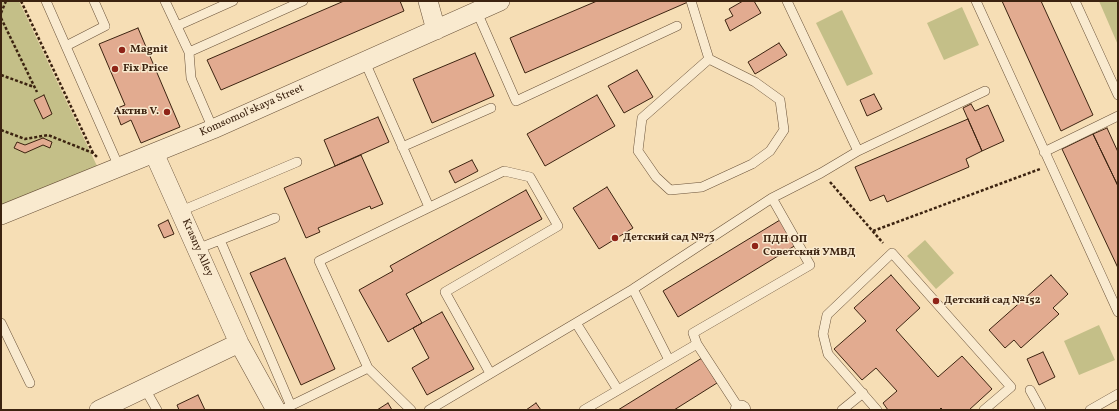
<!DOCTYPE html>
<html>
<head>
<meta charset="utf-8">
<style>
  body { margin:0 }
  #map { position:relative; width:1119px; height:411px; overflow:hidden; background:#f6deb5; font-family:Vollkorn,serif }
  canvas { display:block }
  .frame { position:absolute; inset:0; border:2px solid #3c2310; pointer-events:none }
</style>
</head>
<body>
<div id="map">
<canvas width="1119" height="411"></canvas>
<div class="frame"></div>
</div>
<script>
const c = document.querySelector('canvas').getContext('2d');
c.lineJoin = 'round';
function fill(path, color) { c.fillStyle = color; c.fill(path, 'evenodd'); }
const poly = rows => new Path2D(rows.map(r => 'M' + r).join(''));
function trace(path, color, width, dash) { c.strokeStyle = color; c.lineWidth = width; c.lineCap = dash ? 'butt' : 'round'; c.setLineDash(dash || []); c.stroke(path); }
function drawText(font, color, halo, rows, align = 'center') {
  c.font = font + ' Vollkorn,serif'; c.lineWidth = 3; c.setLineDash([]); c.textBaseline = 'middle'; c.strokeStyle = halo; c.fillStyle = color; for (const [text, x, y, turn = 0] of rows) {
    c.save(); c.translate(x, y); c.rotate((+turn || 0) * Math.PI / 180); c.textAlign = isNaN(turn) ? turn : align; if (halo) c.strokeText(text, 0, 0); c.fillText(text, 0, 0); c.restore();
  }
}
fill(poly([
  [1,1,19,1,97,166,1,205],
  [1099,1,1118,1,1118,45],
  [962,7,979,45,944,60,927,23],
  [842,10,873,74,847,86,816,23],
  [925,240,954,273,936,289,907,256],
  [1099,325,1115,360,1079,375,1064,341]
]), '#c4bf88');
const building = poly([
  [344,1,400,1,404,11,221,90,207,60,344,1],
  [597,1,687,1,688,2,525,73,510,38,597,1],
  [743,1,754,1,761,13,730,31,725,20,733,16,729,9,743,1],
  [1002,1,1041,1,1093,115,1061,131,1002,1],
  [138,28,180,127,141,143,131,120,121,125,115,109,125,105,99,44,138,28],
  [779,43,787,55,755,74,748,62,779,43],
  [475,53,494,96,432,123,413,79,475,53],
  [637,70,653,97,624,113,608,86,637,70],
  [874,94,882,109,867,116,860,100,874,94],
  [44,95,52,114,43,119,34,100,44,95],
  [597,95,615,126,545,166,527,134,597,95],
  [971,104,975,111,988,105,1004,141,982,151,963,108,971,104],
  [378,117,389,142,335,166,324,140,378,117],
  [968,119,982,151,966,159,969,167,887,202,884,195,870,201,855,167,968,119],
  [1107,128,1118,152,1118,186,1093,134,1107,128],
  [1093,134,1118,186,1118,268,1062,149,1093,134],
  [43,138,52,142,50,148,43,145,25,153,14,148,17,142,25,145,43,138],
  [361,155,383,204,371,209,370,206,318,228,320,232,306,238,284,188,361,155],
  [472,160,478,171,455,183,449,171,472,160],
  [607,187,633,228,599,249,573,208,607,187],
  [526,190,542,219,406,294,422,323,388,342,359,290,393,271,390,266,526,190],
  [168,220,174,234,164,238,158,225,168,220],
  [780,220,796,245,678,317,663,291,780,220],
  [285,258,335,369,301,385,250,273,285,258],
  [891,275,920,308,896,330,938,377,962,356,992,389,969,410,943,410,941,408,939,410,888,410,883,403,897,391,876,368,862,380,834,349,866,321,854,308,891,275],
  [1051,275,1068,294,1053,308,1059,314,1021,348,1014,340,1005,348,989,330,1051,275],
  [442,312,474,369,427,395,412,368,429,358,413,328,442,312],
  [1043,352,1055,377,1039,385,1027,359,1043,352],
  [702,358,717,383,674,410,618,410,702,358],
  [198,395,205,410,179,410,177,405,198,395],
  [388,403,392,410,377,410,388,403],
  [536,403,541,410,526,410,536,403]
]);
fill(building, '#e2ab90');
trace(building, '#3c2310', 1);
const lane = poly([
  [46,1,119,167],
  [165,1,189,52],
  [691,1,709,59,755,82,780,100,784,130,770,151,752,164,702,187,670,190,656,177,638,151,642,118,709,59],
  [787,1,858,151],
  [976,1,1118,312],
  [1075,1,1118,95],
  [477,12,516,101,677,26],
  [177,26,233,1],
  [66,46,105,26,94,1],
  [365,62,429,207],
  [213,129,191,78,189,52,303,1],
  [402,147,491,108],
  [1044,152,1118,116],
  [181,211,297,162],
  [220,240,275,218],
  [197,249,220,240,291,406],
  [633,289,669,360],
  [1,323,30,383],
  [576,323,618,390],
  [368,368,319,261,504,171,530,177,558,226,445,292,490,373],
  [145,389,157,410],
  [1030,390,1041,410],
  [286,408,368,368,411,410],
  [429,410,633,289,772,198,821,173,858,151,985,91],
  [584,410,697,344],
  [740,410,697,344,693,333,810,265,772,198],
  [842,410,863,393],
  [877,410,828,354,823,334,827,315,892,253,1011,387,984,410],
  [1090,410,1118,394]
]);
const street = poly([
  [428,1,436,30],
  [154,153,239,343,276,410],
  [1,215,213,129,500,1],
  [99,410,239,343],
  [740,410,741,410]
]);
trace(lane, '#6a5239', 10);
trace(street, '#6a5239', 20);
trace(poly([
  [21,1,93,153],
  [1,13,6,1],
  [1,18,37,92],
  [1,75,34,87],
  [1,130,25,139,48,135,93,153,97,157],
  [830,182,883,243],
  [873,231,1040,169]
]), '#3c2310', 2.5, [3, 2]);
trace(lane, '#f9eacf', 9);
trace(street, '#f9eacf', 19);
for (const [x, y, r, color] of [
  [122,50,4,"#8f2418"],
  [115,69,4,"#8f2418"],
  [167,112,4,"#8f2418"],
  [615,238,4,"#8f2418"],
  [755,246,4,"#8f2418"],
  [936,301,4,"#8f2418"]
]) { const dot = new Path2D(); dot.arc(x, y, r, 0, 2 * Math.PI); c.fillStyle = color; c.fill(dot); trace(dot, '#f9eacf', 1.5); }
drawText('bold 11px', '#3c2310', '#f9eacf', [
  ["Magnit",130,50],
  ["Fix Price",123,69],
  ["Актив V.",159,112,"right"],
  ["Детский сад №73",623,238],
  ["ПДН ОП",763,240],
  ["Советский УМВД",763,253],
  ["Детский сад №152",944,301]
], 'left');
drawText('11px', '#3c2310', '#f9eacf', [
  ["Komsomol'skaya Street",252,111,-24],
  ["Krasny Alley",197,248,66]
]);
</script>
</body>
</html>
